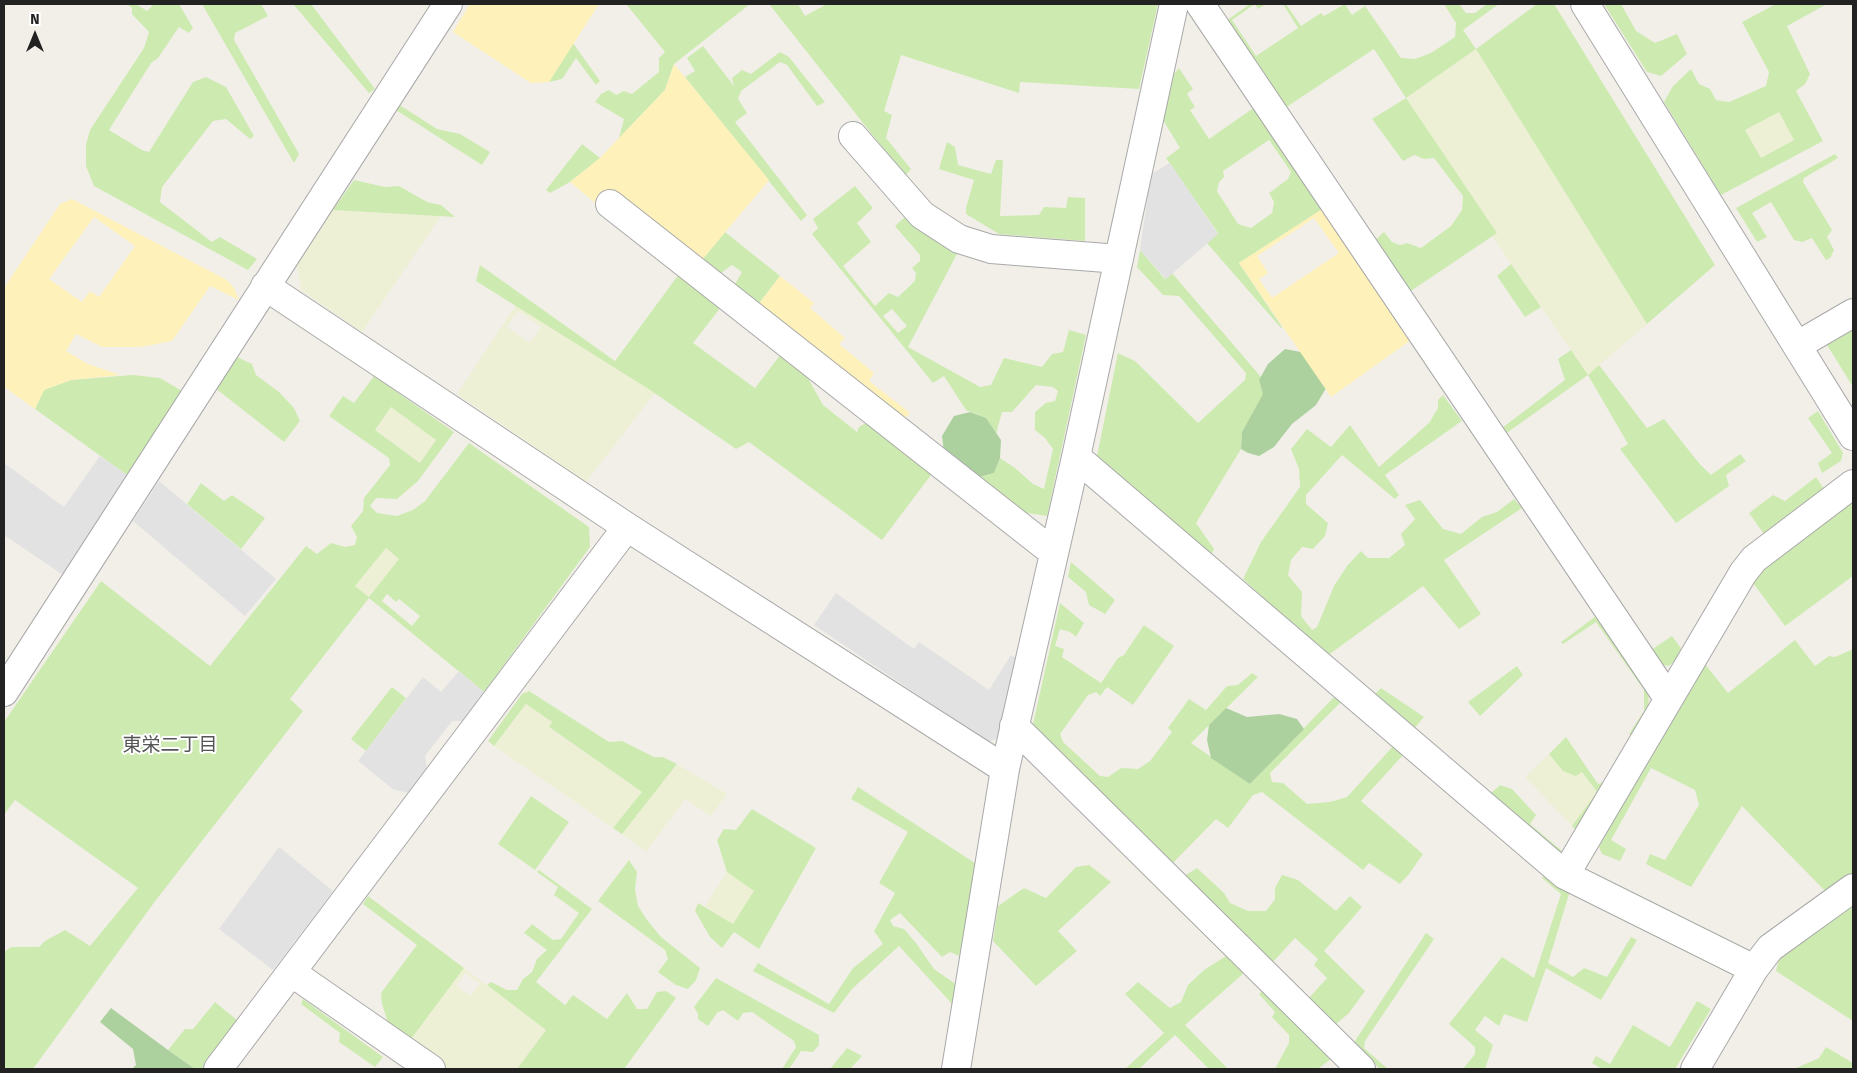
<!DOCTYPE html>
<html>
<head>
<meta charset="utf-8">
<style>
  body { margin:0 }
  #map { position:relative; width:1857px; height:1073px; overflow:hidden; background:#f2efe9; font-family:"Fira Sans",sans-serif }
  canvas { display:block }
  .frame { position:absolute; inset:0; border:5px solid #222; pointer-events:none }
  .north { position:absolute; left:10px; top:10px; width:50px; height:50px; -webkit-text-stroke:4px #fff; paint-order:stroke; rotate:0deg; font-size:14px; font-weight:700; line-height:20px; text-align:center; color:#222 }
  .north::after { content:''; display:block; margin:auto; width:18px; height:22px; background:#222; clip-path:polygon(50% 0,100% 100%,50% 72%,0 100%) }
</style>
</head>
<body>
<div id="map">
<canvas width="1857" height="1073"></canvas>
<div class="frame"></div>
<div class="north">N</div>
</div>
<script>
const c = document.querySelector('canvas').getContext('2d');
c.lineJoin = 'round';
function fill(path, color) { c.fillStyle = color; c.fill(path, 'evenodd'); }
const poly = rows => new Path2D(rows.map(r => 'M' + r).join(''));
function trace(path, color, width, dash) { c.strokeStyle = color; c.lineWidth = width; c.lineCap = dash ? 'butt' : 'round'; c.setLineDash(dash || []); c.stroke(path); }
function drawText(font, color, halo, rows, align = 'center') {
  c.font = font + ' "Fira Sans","Noto Sans JP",sans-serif'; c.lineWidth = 4; c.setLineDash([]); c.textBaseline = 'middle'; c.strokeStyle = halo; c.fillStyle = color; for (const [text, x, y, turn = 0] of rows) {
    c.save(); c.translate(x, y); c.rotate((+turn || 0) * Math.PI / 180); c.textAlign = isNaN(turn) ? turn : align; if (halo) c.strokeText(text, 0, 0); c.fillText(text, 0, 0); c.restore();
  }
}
fill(poly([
  [1476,49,1647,324,1588,375,1492,236,1497,233,1406,98],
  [1779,111,1794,140,1761,158,1745,130],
  [333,210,441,216,362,332,301,290,297,265],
  [516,305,655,393,586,482,457,394],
  [518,311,541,327,530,343,507,327],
  [391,407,437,440,420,463,375,430],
  [386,548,400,559,369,598,355,586],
  [526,704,552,722,549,728,642,792,613,828,494,746],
  [1549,754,1563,771,1582,772,1597,792,1572,826,1525,777],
  [677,764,727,794,711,816,685,799,646,852,622,834],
  [727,872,755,891,733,924,705,906],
  [464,968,546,1030,517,1069,446,1069,408,1043],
  [465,973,480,984,470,996,456,986]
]), '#eef0d5');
fill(poly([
  [127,4,136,4,147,11,154,4,179,4,193,28,189,33,179,27,158,58,151,63,109,130,142,150,149,152,193,82,206,77,226,87,254,136,250,139,226,119,213,121,162,187,160,202,212,242,220,237,257,259,248,270,94,186,86,166,86,145,90,130,144,48,149,32,132,14,132,8],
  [202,4,261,4,268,16,235,33,234,40,299,154,294,163],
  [293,4,311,4,375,89,369,93],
  [626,4,750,4,674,64,665,90,619,138,624,119,595,102,601,94,609,90,616,95,624,91,632,94,659,72,659,58,665,52],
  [769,4,798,4,805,16,827,4,1158,4,1139,89,1020,82,1019,93,901,55,884,111,892,115,886,138,911,169,905,176],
  [1250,4,1266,4,1258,9,1255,4,1232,20,1256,56,1298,28,1283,4,1286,4,1301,26,1321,13,1324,16,1345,4,1352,15,1365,6,1401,58,1415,59,1431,53,1455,37,1456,23,1444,4,1459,4,1466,13,1475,13,1487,4,1499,4,1463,30,1476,49,1537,4,1554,4,1715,265,1647,324,1476,49,1406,98,1497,233,1408,293,1374,241,1384,232,1392,242,1400,245,1407,243,1421,248,1451,226,1462,210,1463,196,1434,158,1424,159,1414,155,1403,161,1372,119,1406,98,1374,49,1285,108,1226,21],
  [1604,4,1621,4,1636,31,1655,43,1677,34,1687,54,1661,76,1647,72],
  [1776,4,1827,4,1787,26,1810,74,1805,84,1796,91,1823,141,1721,195,1664,102,1673,86,1691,69,1699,84,1710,89,1716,100,1729,102,1766,86,1769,72,1742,22],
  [1779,112,1794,140,1761,158,1745,130],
  [573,43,600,81,596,85,576,58,562,79,549,82],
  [703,46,734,86,732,78,742,70,751,74,780,52,789,57,825,102,817,106,787,65,780,62,741,91,738,99,747,113,735,122,807,215,801,221,685,77,695,71,687,58],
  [1179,68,1193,89,1187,94,1195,107,1190,110,1209,139,1255,107,1324,208,1239,263,1282,327,1281,328,1206,242,1218,233,1166,158,1180,148,1163,120,1174,74],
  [1269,140,1291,172,1288,179,1269,193,1274,202,1272,213,1251,228,1238,224,1217,191,1219,182,1224,177,1223,171],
  [398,104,437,129,460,134,490,152,482,165,396,110],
  [947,142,955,147,958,165,991,174,996,160,1003,160,1000,216,1039,215,1044,207,1066,208,1068,197,1085,198,1085,241,999,234,966,214,966,208,974,180,939,169],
  [582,144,600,158,570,182,550,193,546,190],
  [1835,154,1838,158,1804,178,1803,182,1832,230,1827,237,1834,250,1830,258,1826,260,1812,238,1802,242,1794,240,1771,202,1752,213,1767,237,1757,242,1736,208],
  [354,180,385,187,399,186,427,202,441,205,455,217,333,210],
  [855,186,873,208,857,223,871,242,843,266,875,306,889,293,898,297,915,281,916,273,912,268,920,261,920,255,895,226,905,217,937,242,958,252,908,347,980,387,991,385,1004,358,1042,367,1052,354,1063,352,1069,330,1086,335,1047,516,1022,512,979,477,994,473,1000,458,1015,468,1033,484,1044,489,1053,449,1045,438,1035,430,1035,412,1046,403,1055,401,1058,391,1053,387,1036,385,1012,412,1002,412,996,434,986,418,966,410,944,376,933,383,812,234,818,228,813,219],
  [892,309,907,326,898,333,883,316],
  [725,232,780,276,758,305,734,286,742,272,732,265,718,275,701,261],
  [1140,250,1165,279,1172,273,1261,377,1259,381,1264,394,1242,432,1241,449,1196,523,1214,549,1211,556,1097,456,1118,353,1135,361,1198,423,1245,380,1246,373,1179,296,1163,295,1137,267],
  [1511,264,1541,307,1525,317,1497,276],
  [480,265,615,361,679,274,721,307,693,343,755,388,781,354,804,371,823,405,857,432,859,427,866,423,931,475,882,540,749,442,736,449,647,388,476,281],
  [1853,330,1853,387,1827,345],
  [1571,350,1588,375,1599,365,1647,428,1664,419,1698,462,1711,475,1740,454,1746,461,1726,475,1729,486,1676,523,1620,449,1628,444,1588,375,1501,437,1498,431,1565,380,1558,359],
  [237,357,252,364,256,375,279,392,294,408,300,421,284,442,215,388],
  [133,375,160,378,182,391,127,475,35,409,44,390,71,380],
  [374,376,454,432,418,481,397,499,376,498,370,506,377,513,397,516,413,510,425,501,469,443,589,527,590,547,484,692,369,598,290,699,303,711,156,900,33,1069,4,1069,4,952,11,947,39,947,45,941,65,930,90,946,138,888,15,800,4,815,4,722,101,581,210,666,306,546,317,554,331,543,345,547,355,545,357,537,351,526,363,511,364,498,390,465,389,458,329,416,343,396,354,403],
  [391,407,436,440,420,463,375,430],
  [386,548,399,559,369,597,355,586],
  [387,594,396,602,399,599,420,616,412,626,382,601],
  [1443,395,1462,421,1385,475,1399,495,1395,499,1342,455,1306,495,1306,504,1328,523,1325,536,1313,549,1302,547,1291,560,1288,575,1302,592,1301,616,1312,630,1317,627,1334,586,1347,566,1361,551,1368,558,1389,558,1405,545,1401,534,1415,519,1405,505,1420,500,1443,529,1461,534,1482,517,1497,512,1514,499,1522,508,1444,560,1481,614,1459,629,1423,586,1327,656,1243,579,1261,542,1300,487,1299,469,1291,449,1307,429,1331,447,1350,425,1379,467,1429,423,1438,408,1438,400],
  [1818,411,1843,453,1841,461,1822,473,1818,463,1832,453,1808,418],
  [1816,477,1826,492,1767,538,1749,513,1773,495,1785,501],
  [201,483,224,501,232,495,265,518,241,549,187,504],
  [1853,499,1853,576,1785,626,1753,583,1759,568],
  [1071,562,1115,600,1105,614,1089,605,1086,592,1068,577],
  [1060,603,1084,623,1076,637,1070,632,1060,629,1055,646,1064,649,1062,657,1101,683,1118,658,1124,655,1144,625,1174,646,1133,705,1107,687,1100,696,1096,692,1088,695,1060,734,1063,742,1100,776,1108,777,1121,768,1138,769,1150,761,1172,732,1168,728,1189,699,1206,710,1227,686,1238,685,1252,673,1258,677,1191,743,1250,784,1337,694,1343,700,1270,773,1272,782,1283,783,1307,804,1330,802,1347,797,1395,744,1405,753,1361,801,1423,854,1409,874,1400,884,1369,863,1363,870,1262,792,1253,795,1228,828,1216,819,1172,864,1033,724],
  [1596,616,1649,689,1648,713,1634,737,1629,734,1644,711,1644,690,1596,622,1563,644,1561,642],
  [1672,636,1681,648,1677,658,1669,666,1656,664,1651,650],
  [1795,640,1815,666,1829,656,1835,657,1853,649,1853,874,1827,893,1742,806,1691,887,1646,864,1650,854,1665,860,1699,805,1695,790,1651,768,1611,840,1626,849,1620,861,1602,854,1599,847,1701,659,1728,693],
  [1517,666,1523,675,1480,716,1468,702],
  [392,687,406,698,366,751,351,739],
  [1381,688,1424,717,1413,730,1374,695],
  [529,691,609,742,622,741,654,757,663,757,677,764,622,834,613,828,642,792,549,727,552,722,526,704,494,746,488,741,522,694],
  [1566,737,1598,784,1608,780,1578,832,1572,826,1597,792,1582,772,1576,776,1563,771,1549,754],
  [1500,785,1512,789,1536,815,1530,824,1562,851,1557,855,1490,794],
  [858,787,978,865,959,956,950,952,942,957,900,913,890,920,893,926,904,929,916,943,934,969,957,985,954,1006,899,946,852,989,834,1013,753,971,758,963,829,1004,853,968,883,944,874,931,895,893,879,883,908,832,851,799],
  [531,796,569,822,535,870,498,844],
  [752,809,816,848,759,949,734,932,722,948,710,937,695,911,698,903,733,924,754,891,727,872,717,840,724,829,736,830],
  [629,860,637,872,635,890,638,906,647,920,661,937,700,968,696,980,688,989,676,985,658,972,668,959,665,950,598,901],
  [1089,865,1111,882,1058,931,1077,951,1036,986,993,941,998,906,1024,888,1046,898,1076,867],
  [1197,868,1224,893,1230,903,1248,911,1266,911,1275,899,1275,888,1282,875,1298,880,1336,911,1350,896,1362,907,1324,951,1365,991,1349,1013,1334,1026,1308,999,1327,978,1314,965,1318,959,1295,938,1272,963,1184,876],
  [539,870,592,909,536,982,565,1005,573,995,607,1019,627,993,637,1009,647,1009,657,992,666,991,676,998,624,1069,517,1069,546,1030,487,985,491,982,507,990,517,990,523,979,532,972,537,959,547,950,524,933,532,924,553,940,561,939,579,913,554,895,558,887,537,872],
  [1547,872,1570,891,1548,963,1573,977,1584,968,1607,977,1631,937,1637,940,1601,1000,1546,968,1527,1022,1504,1014,1499,1026,1485,1016,1475,1030,1493,1045,1485,1069,1463,1069,1475,1054,1475,1047,1449,1024,1502,957,1534,978,1561,894,1542,878],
  [368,896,464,968,408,1043,390,1029,382,1004,381,993,417,945,363,904],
  [1853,902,1853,1021,1776,971,1780,955],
  [1426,933,1434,939,1365,1041,1364,1048,1388,1069,1380,1069,1353,1044],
  [1226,956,1245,972,1185,1025,1228,1069,1209,1069,1175,1035,1139,1069,1125,1069,1164,1033,1125,994,1138,982,1170,1008,1181,1002,1188,985,1204,970],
  [716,978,819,1035,819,1045,813,1052,801,1051,789,1069,782,1069,796,1047,794,1041,752,1012,743,1013,738,1021,723,1010,717,1013,708,1026,698,1019,698,1014,694,1007],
  [1265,989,1332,1058,1318,1069,1275,1069,1289,1043,1289,1035,1272,1017,1275,1012,1259,994],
  [303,999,383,1057,375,1067,339,1042,340,1033,301,1004],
  [1697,1001,1711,1009,1675,1069,1602,1069,1592,1063,1596,1056,1610,1064,1633,1025,1670,1047],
  [215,1002,237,1020,202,1069,195,1069,168,1050,185,1029,193,1029],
  [1826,1047,1853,1063,1853,1069,1794,1069,1819,1058],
  [847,1048,862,1056,850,1069,830,1069]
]), '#cdebb0');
fill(poly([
  [1285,349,1306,353,1328,385,1316,405,1292,424,1274,447,1259,456,1248,453,1241,449,1242,432,1263,394,1259,380,1268,364],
  [970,412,986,418,1001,440,1000,458,994,473,979,477,944,452,942,436,954,416],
  [1226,708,1247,717,1279,714,1297,719,1304,729,1250,784,1211,758,1207,740,1209,725],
  [111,1008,168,1050,195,1069,132,1069,136,1065,133,1049,100,1022]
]), '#add19e');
fill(poly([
  [470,4,599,4,549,82,531,83,453,32],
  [674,64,769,180,701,261,611,190,598,205,570,182,600,158,665,90],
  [72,199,227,280,234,288,239,300,210,286,172,341,141,347,102,347,76,334,66,351,88,364,120,375,71,380,44,390,35,409,4,387,4,288,60,204],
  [94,217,135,246,99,297,90,291,82,302,49,279],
  [1324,208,1411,340,1331,397,1239,263],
  [1314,218,1339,253,1272,298,1259,279,1268,273,1257,256],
  [780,276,814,303,810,308,845,338,839,344,874,373,869,381,910,413,903,420,758,305]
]), '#fff1ba');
fill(poly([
  [1170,163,1218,234,1166,279,1140,250,1151,174],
  [100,456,127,475,63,575,4,535,4,463,64,507],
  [159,481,276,579,245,616,133,521],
  [836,593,914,649,919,642,989,690,1011,655,1018,659,1001,737,988,742,814,625],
  [459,671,484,692,463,721,452,721,425,756,427,769,410,793,394,790,358,761,423,677,441,692],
  [279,847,333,891,273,970,219,929]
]), '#e2e2e2');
const minor = poly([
  [1200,4,1668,698],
  [1585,4,1853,436],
  [853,136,922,215,959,239,991,249,1119,259],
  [610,204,1054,553],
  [265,286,627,527,1005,769],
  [1798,345,1853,313],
  [1076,457,1565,875,1754,969,1695,1069],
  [4,692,448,4],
  [1014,726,1361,1069],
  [1565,875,1743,573,1754,559,1853,484],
  [1754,969,1770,948,1853,888],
  [291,972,431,1069],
  [218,1069,627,527],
  [956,1069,1005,769,1076,457,1174,4]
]);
trace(minor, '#a9a9a9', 30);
trace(minor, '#fff', 28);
drawText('19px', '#555', '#fff', [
  ["東栄二丁目",170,746]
]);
</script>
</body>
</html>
